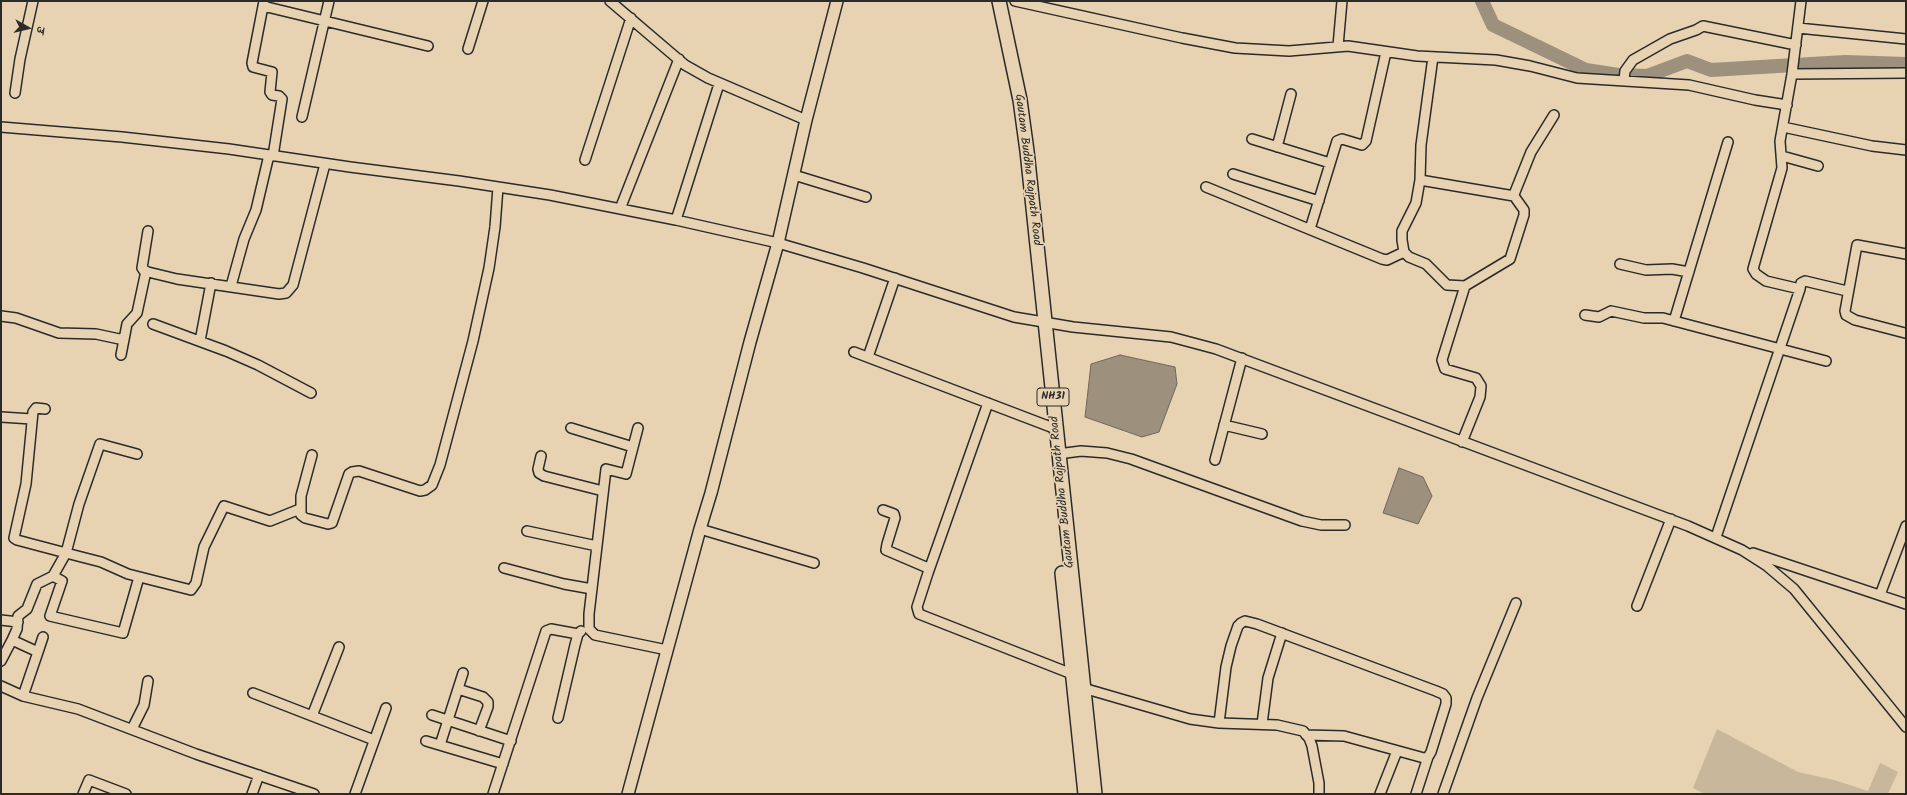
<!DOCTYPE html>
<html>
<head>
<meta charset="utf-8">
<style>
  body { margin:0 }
  #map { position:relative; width:1907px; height:795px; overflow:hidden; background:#e7d2b1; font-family:Kalam,"Playpen Sans Deva",sans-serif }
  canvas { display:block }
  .frame { position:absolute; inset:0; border:2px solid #2b2b2b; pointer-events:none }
  .north { position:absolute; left:8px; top:8px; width:40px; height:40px; -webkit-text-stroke:3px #e7d2b1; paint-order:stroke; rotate:98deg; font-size:11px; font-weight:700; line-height:16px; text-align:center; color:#2b2b2b }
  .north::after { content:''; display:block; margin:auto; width:14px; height:18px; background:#2b2b2b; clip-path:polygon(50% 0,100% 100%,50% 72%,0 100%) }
</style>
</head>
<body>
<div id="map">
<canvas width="1907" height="795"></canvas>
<div class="frame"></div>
<div class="north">उ</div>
</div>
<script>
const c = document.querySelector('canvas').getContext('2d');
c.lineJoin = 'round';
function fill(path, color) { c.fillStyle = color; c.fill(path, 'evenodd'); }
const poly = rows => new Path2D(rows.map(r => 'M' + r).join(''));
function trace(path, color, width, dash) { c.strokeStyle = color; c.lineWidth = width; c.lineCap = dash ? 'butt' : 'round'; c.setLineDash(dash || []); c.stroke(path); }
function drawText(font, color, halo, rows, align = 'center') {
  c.font = font + ' Kalam,sans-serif'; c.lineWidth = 3.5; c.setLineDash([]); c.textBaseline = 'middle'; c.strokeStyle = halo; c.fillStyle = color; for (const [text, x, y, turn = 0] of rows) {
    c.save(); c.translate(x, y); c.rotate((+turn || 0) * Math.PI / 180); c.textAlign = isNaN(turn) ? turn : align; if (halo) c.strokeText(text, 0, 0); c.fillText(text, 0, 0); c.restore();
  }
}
fill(poly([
  [1717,729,1798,772,1834,780,1868,791,1880,763,1898,772,1888,794,1705,794,1693,788]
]), '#c8b79b');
const water = poly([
  [1120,355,1175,367,1177,384,1159,432,1142,437,1085,417,1091,364,1120,355],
  [1399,468,1423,477,1432,496,1418,524,1383,513,1399,468]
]);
fill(water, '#9d907c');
trace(water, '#6f685c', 1);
trace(poly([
  [1482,1,1493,25,1586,70,1618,75,1647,76,1687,61,1711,70,1845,62,1906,64]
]), '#9d907c', 14);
const minor = poly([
  [264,1,252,63,253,67,272,72,270,92,272,95,279,96,282,99,273,156],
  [610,1,685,65,708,78,806,120],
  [1015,1,1182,38,1235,48,1289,51,1348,46,1417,56,1496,60,1530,66,1577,78,1689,85,1755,100,1787,105],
  [263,6,428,46],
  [1798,28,1906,39],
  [1338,46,1342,1],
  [468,49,483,1],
  [1433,57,1421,145,1420,180,1416,203,1402,231,1402,240,1404,252,1409,257,1426,264,1447,285,1465,286,1510,259,1524,215,1524,210,1514,196,1515,192,1531,152,1554,115],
  [1792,74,1906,73],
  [1624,80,1625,71,1633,60,1670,39,1696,30,1703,26,1796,45],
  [15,93,20,59,33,1],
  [302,117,329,1],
  [1,127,122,137,229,149,350,167,459,181,550,195,676,220,778,243,863,268,1014,317,1073,327,1171,337,1216,349,1688,526,1742,550,1767,566,1794,589,1906,727],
  [1783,127,1872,146,1906,150],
  [1252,139,1330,163],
  [1277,147,1291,94],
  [1782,156,1818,166],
  [585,160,631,18],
  [1233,174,1319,201],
  [794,175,866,197],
  [1420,180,1514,196],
  [1206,187,1382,259,1387,260,1404,252],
  [620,209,679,59],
  [676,220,719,84],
  [1310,229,1337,141,1342,139,1362,145,1366,141,1386,52],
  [148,231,142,268,144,271,177,279,279,294,286,293,293,285,325,164],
  [1620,264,1646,270,1672,269,1689,272],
  [231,286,244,239,256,210,269,155],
  [1800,289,1801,283,1805,281,1847,291],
  [1585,315,1599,317,1611,311,1644,318,1663,318,1826,361],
  [1,316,16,318,59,333,96,334,124,340],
  [1674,321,1728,142],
  [153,324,226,351,258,365,311,393],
  [1905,333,1855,320,1846,315,1845,311,1857,245,1906,254],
  [200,341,211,283],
  [854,352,1056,429],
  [121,355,127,324,137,313,146,271],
  [868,357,895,278],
  [1,417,32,419],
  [1224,425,1262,434],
  [571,428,633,447],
  [638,428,626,474,606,469,589,614,589,629,595,635,667,650],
  [1462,442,1480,397,1481,386,1476,378,1445,369,1442,360,1465,286],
  [137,454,100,444,79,504,66,553,101,562,128,574,191,590,196,583,204,547,224,506,270,521,300,509],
  [1058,454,1081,451,1107,453,1131,459,1302,521,1321,525,1345,525],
  [312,455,301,496,301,515,305,518,328,524,332,523,349,474,352,472,359,471,420,491,425,490,432,485,440,465,473,341,489,268,495,227,498,187],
  [541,456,538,469,539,473,544,476,603,491],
  [1215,460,1242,358],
  [883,510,894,514,895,518,887,544,886,550,928,568,928,573,917,607,919,614,1072,674],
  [700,529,814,563],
  [527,531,597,546],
  [1716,537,1800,289,1766,281,1756,274,1753,269,1782,168,1780,141,1792,74,1801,1],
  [1753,553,1906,604],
  [504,568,564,584,592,589],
  [928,573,988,403],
  [53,576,62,581,50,616,123,633,139,577],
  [1880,595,1906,526],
  [1637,606,1671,519],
  [1,620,18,622],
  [38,652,43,637],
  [1,661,12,640],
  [1,686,23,696,78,709,196,754,314,794],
  [1083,688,1190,719,1219,723],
  [458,689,483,697,488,702,488,707,479,731],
  [253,693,374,740],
  [23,696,38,652,12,640,17,629,18,616,27,609,37,584,53,576,66,553,17,540,14,538,26,484,33,412,36,408,45,409],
  [432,715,511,741],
  [312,716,339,647],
  [558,718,575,645,578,634,581,631],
  [1262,724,1268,678,1282,633],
  [132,729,144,705,148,681],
  [1306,735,1344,736,1424,758,1428,757,1431,752,1446,704,1446,698,1443,694,1436,691,1257,624,1245,621,1241,623,1238,626,1231,646,1226,667,1219,723,1277,725,1303,731,1309,738,1312,746,1319,783,1319,794],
  [426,741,503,764],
  [440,745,463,673],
  [83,794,89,780,126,794],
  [252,794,259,775],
  [355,794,386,708],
  [493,794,546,631,551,629,578,634],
  [1380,794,1397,751],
  [1416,794,1428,757],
  [1443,794,1477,698,1516,603]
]);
const major = poly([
  [628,794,700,529,711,493,750,342,778,243,806,120,837,1]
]);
const highway = poly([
  [999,1,1020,100,1027,151,1095,794],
  [1062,573,1085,794]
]);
trace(minor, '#2b2b2b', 12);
trace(major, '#2b2b2b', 14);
trace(highway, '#2b2b2b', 16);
trace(minor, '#e7d2b1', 9);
trace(major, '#e7d2b1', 11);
trace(highway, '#e7d2b1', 13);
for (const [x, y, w] of [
  [1053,397,32]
]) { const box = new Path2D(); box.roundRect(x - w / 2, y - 9, w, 18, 3); c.fillStyle = '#e7d2b1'; c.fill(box); trace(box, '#2b2b2b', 1); }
drawText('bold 11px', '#2b2b2b', null, [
  ["NH31",1053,397]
]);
drawText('12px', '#2b2b2b', '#e7d2b1', [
  ["Gautam Buddha Rajpath Road",1027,170,83],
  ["Gautam Buddha Rajpath Road",1063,492,-96]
]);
</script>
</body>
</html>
